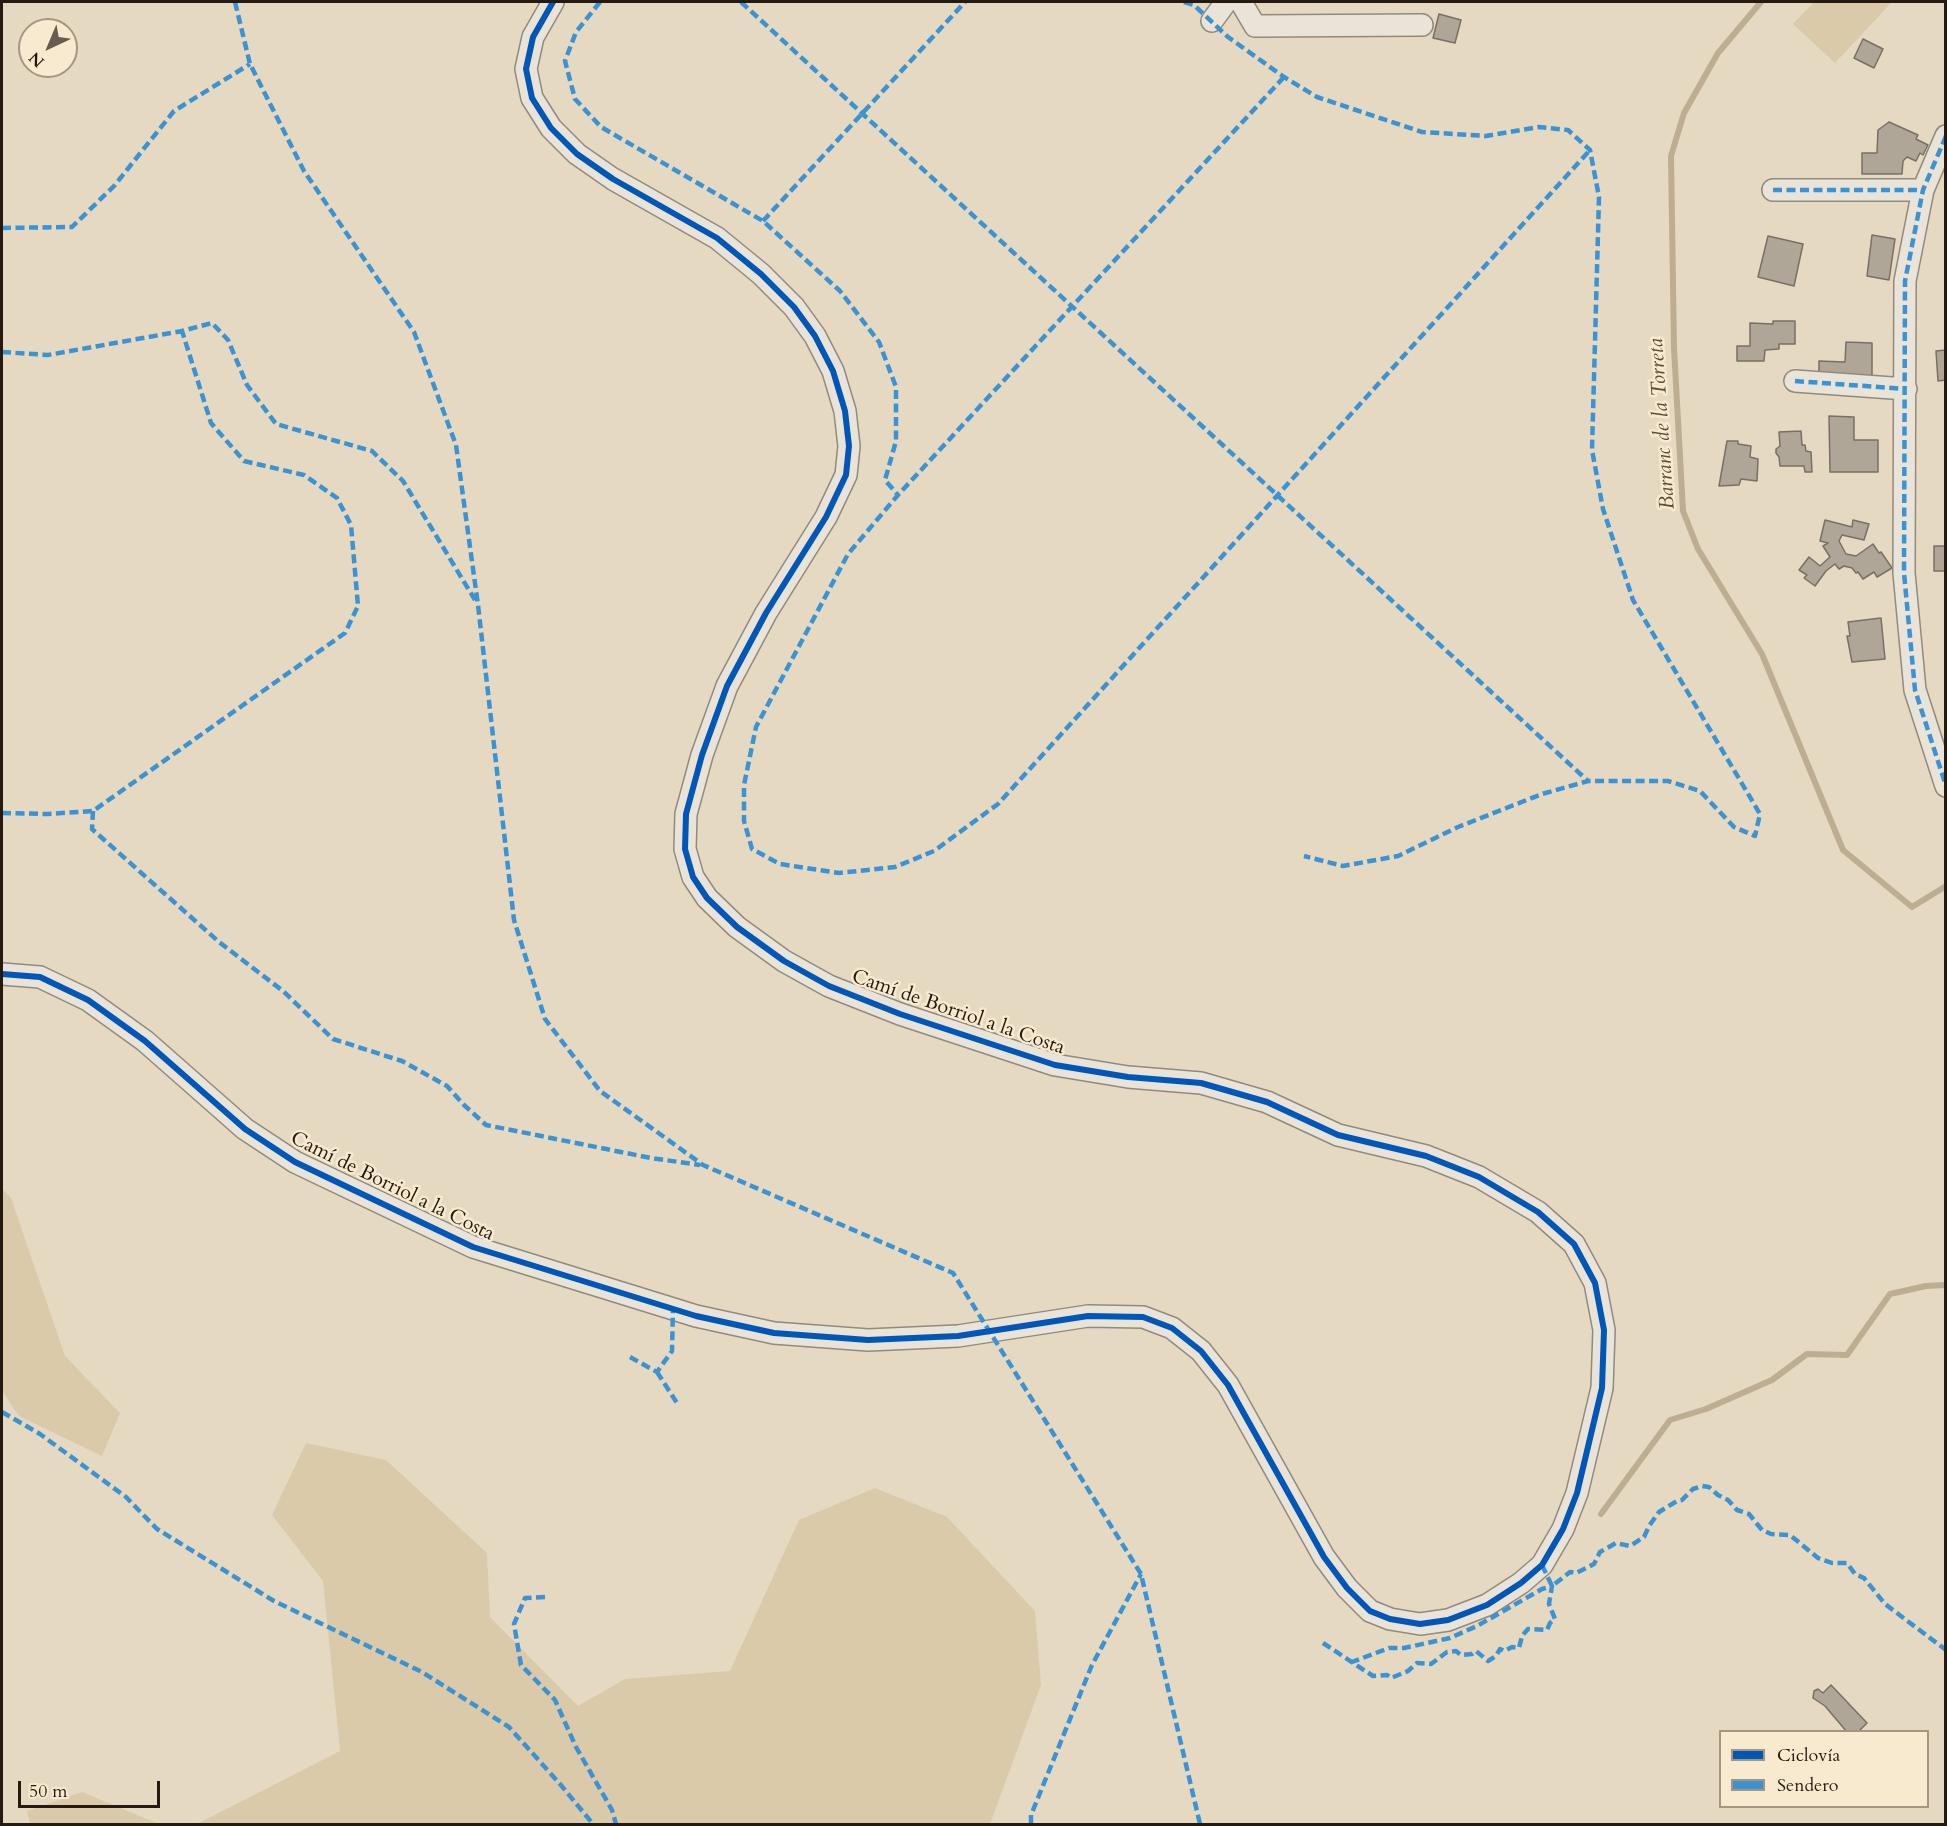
<!DOCTYPE html>
<html>
<head>
<meta charset="utf-8">
<style>
  body { margin:0 }
  #map { position:relative; width:1947px; height:1826px; overflow:hidden; background:#e5d9c2; font-family:Cardo,serif }
  canvas { display:block }
  .frame { position:absolute; inset:0; border:3px solid #251910; pointer-events:none }
  .legend { position:absolute; left:1719px; top:1730px; width:210px; height:78px; box-sizing:border-box; background:#f8eace; border:2px solid #a49682; margin:0; padding:8px 10px; list-style:none; font-size:18px; color:#251910 }
  .legend li { display:flex; align-items:center; gap:12px; height:30px }
  .legend b { width:30px; border:2px solid #a49682 }
  .north { position:absolute; left:18px; top:18px; width:60px; height:60px; box-sizing:border-box; background:#f8eace; border:2px solid #a49682; border-radius:50%; rotate:224deg; font-size:16px; font-weight:700; line-height:24px; text-align:center; color:#251910 }
  .north::after { content:''; display:block; margin:auto; width:21px; height:27px; background:#685c4e; clip-path:polygon(50% 0,100% 100%,50% 72%,0 100%) }
  .scale { position:absolute; left:18px; top:1781px; width:142px; height:27px; box-sizing:border-box; border:3px solid #251910; border-top:0; padding-left:8px; font-size:18px; line-height:21px; white-space:nowrap; color:#251910; -webkit-text-stroke:4px #f8eace; paint-order:stroke }
</style>
</head>
<body>
<div id="map">
<canvas width="1947" height="1826"></canvas>
<div class="frame"></div>
<ul class="legend">
<li><b style="height:8px;background:#0057b8"></b>Ciclovía</li>
<li><b style="height:8px;background:#3b93d3"></b>Sendero</li>
</ul>
<div class="north">N</div>
<div class="scale">50 m</div>
</div>
<script>
const c = document.querySelector('canvas').getContext('2d');
c.lineJoin = 'round';
function fill(path, color) { c.fillStyle = color; c.fill(path, 'evenodd'); }
const poly = rows => new Path2D(rows.map(r => 'M' + r).join(''));
function trace(path, color, width, dash) { c.strokeStyle = color; c.lineWidth = width; c.lineCap = dash ? 'butt' : 'round'; c.setLineDash(dash || []); c.stroke(path); }
function drawText(font, color, halo, rows, align = 'center') {
  c.font = font + ' Cardo,serif'; c.lineWidth = 5; c.setLineDash([]); c.textBaseline = 'middle'; c.strokeStyle = halo; c.fillStyle = color; for (const [text, x, y, turn = 0] of rows) {
    c.save(); c.translate(x, y); c.rotate((+turn || 0) * Math.PI / 180); c.textAlign = isNaN(turn) ? turn : align; if (halo) c.strokeText(text, 0, 0); c.fillText(text, 0, 0); c.restore();
  }
}
fill(poly([
  [1814,2,1892,2,1835,63,1793,24],
  [2,1189,11,1198,65,1356,120,1413,102,1456,19,1416,2,1391],
  [306,1443,386,1460,487,1553,490,1617,578,1706,625,1679,730,1671,799,1520,875,1488,947,1517,1035,1611,1041,1685,990,1824,197,1824,340,1751,323,1581,272,1515],
  [82,1792,159,1824,30,1824,27,1811]
]), '#dacaaa');
trace(poly([
  [1761,2,1718,53,1684,113,1671,156,1674,348,1683,511,1698,549,1762,654,1843,850,1912,907,1946,886],
  [1601,1514,1670,1420,1706,1409,1772,1380,1807,1354,1847,1355,1890,1294,1926,1286,1946,1285]
]), '#beae91', 6);
const building = poly([
  [1439,14,1461,20,1455,43,1433,38,1439,14],
  [1863,39,1883,49,1874,68,1854,58,1863,39],
  [1889,122,1918,135,1916,139,1928,145,1923,155,1920,153,1916,161,1907,157,1903,161,1902,174,1862,174,1862,153,1877,153,1878,130,1889,122],
  [1872,235,1895,239,1889,280,1867,276,1872,235],
  [1768,236,1803,244,1794,286,1758,277,1768,236],
  [1773,321,1795,321,1795,344,1779,344,1779,349,1765,350,1764,361,1737,361,1737,346,1750,346,1750,323,1773,324,1773,321],
  [1846,342,1872,343,1872,377,1819,374,1819,361,1845,362,1846,342],
  [1946,350,1946,380,1938,381,1936,351,1946,350],
  [1829,416,1854,417,1854,440,1878,440,1878,472,1830,472,1829,416],
  [1801,431,1802,445,1805,445,1806,451,1811,452,1812,472,1805,472,1804,466,1780,466,1779,457,1776,453,1776,449,1780,446,1779,432,1801,431],
  [1727,441,1738,441,1738,444,1751,446,1750,457,1758,459,1757,481,1741,479,1739,485,1719,486,1727,441],
  [1825,520,1852,527,1853,520,1869,524,1864,540,1842,535,1839,541,1846,554,1856,556,1873,544,1879,553,1881,552,1892,568,1877,577,1874,572,1863,579,1858,572,1856,573,1852,568,1844,566,1839,569,1835,564,1826,571,1815,586,1804,578,1807,575,1799,570,1809,557,1820,566,1830,557,1823,546,1828,543,1820,541,1825,520],
  [1934,546,1946,546,1946,571,1934,571,1934,546],
  [1881,618,1885,659,1852,662,1847,636,1850,636,1848,622,1881,618],
  [1831,1685,1867,1723,1858,1732,1847,1732,1825,1706,1813,1698,1814,1691,1818,1689,1823,1693,1831,1685]
]);
fill(building, '#afa697');
trace(building, '#787064', 1.5);
const minor = poly([
  [1241,2,1255,26,1422,25],
  [1212,21,1226,2],
  [1946,136,1923,190,1905,281,1904,573,1915,690,1946,786],
  [1773,190,1923,190],
  [1795,381,1906,389],
  [2,974,40,977,88,1000,145,1041,245,1129,295,1162,473,1247,696,1316,774,1333,868,1340,958,1336,1088,1316,1143,1317,1172,1328,1201,1351,1228,1385,1324,1557,1347,1588,1370,1611,1390,1619,1420,1624,1448,1620,1487,1605,1521,1583,1542,1565,1563,1529,1577,1493,1602,1388,1604,1330,1595,1283,1574,1244,1538,1212,1479,1177,1426,1156,1338,1135,1267,1102,1201,1083,1128,1077,1055,1065,900,1014,829,986,784,961,737,927,707,898,693,877,685,849,686,814,702,755,727,686,766,613,826,517,846,475,849,446,845,411,833,371,815,336,794,307,761,274,717,238,613,179,577,154,551,128,532,98,526,69,533,37,553,2]
]);
trace(minor, '#928a7c', 24);
trace(minor, '#e9e3d8', 21);
trace(poly([
  [235,2,250,64,304,171,414,332,456,445,478,605,514,920,545,1019,600,1091,703,1165,953,1273,1141,1574,1200,1824],
  [600,2,576,32,565,61,575,99,601,127,763,221,840,291,879,342,896,387,896,441,885,480,898,495],
  [741,2,1588,781],
  [1184,2,1194,5,1228,37,1284,77,1317,97,1422,132,1486,136,1539,127,1568,130,1590,150,1599,197,1592,450,1603,509,1633,600,1760,814,1755,836,1734,827,1700,791,1668,781,1588,781,1542,794,1458,827,1398,856,1343,866,1304,856],
  [1284,77,898,495,848,554,756,727,744,785,744,821,752,849,780,864,839,873,895,867,934,851,998,804,1590,150],
  [1946,136,1923,190,1905,281,1904,573,1915,690,1946,786],
  [1773,190,1923,190],
  [763,221,965,2],
  [2,228,72,227,114,186,174,111,250,64],
  [2,352,48,355,182,331,212,323,228,340,247,385,276,424,372,451,403,481,475,600],
  [1795,381,1906,389],
  [93,811,92,829,219,942,283,991,333,1039,402,1061,447,1086,464,1105,486,1125,651,1158,700,1165],
  [2,813,48,814,93,811,345,633,358,606,351,525,337,498,304,475,244,461,211,423,182,331],
  [630,1357,657,1372,672,1351,673,1309],
  [657,1372,677,1403],
  [2,1412,40,1434,126,1497,157,1529,274,1601,422,1672,509,1727,560,1784,593,1824],
  [1542,1565,1552,1586,1570,1572,1576,1573,1594,1564,1600,1552,1616,1543,1630,1546,1644,1537,1649,1526,1659,1512,1677,1501,1682,1500,1693,1489,1702,1486,1709,1487,1718,1495,1728,1500,1737,1510,1749,1514,1762,1530,1771,1534,1790,1535,1818,1558,1832,1563,1847,1563,1855,1574,1864,1578,1885,1604,1946,1650],
  [545,1597,525,1598,514,1624,521,1665,555,1700,576,1747,612,1810,616,1824],
  [1323,1643,1373,1676,1387,1675,1391,1678,1408,1671,1417,1663,1431,1664,1447,1652,1456,1651,1461,1655,1472,1654,1476,1651,1488,1661,1496,1656,1500,1649,1504,1651,1512,1647,1519,1648,1522,1636,1528,1629,1547,1630,1550,1623,1555,1619,1549,1604,1552,1586,1542,1589,1477,1626,1450,1638,1404,1648,1389,1648,1352,1662],
  [1031,1824,1031,1815,1092,1665,1141,1574]
]), '#3b93d3', 4.5, [9, 4.5]);
trace(poly([
  [2,974,40,977,88,1000,145,1041,245,1129,295,1162,473,1247,696,1316,774,1333,868,1340,958,1336,1088,1316,1143,1317,1172,1328,1201,1351,1228,1385,1324,1557,1347,1588,1370,1611,1390,1619,1420,1624,1448,1620,1487,1605,1521,1583,1542,1565,1563,1529,1577,1493,1602,1388,1604,1330,1595,1283,1574,1244,1538,1212,1479,1177,1426,1156,1338,1135,1267,1102,1201,1083,1128,1077,1055,1065,900,1014,829,986,784,961,737,927,707,898,693,877,685,849,686,814,702,755,727,686,766,613,826,517,846,475,849,446,845,411,833,371,815,336,794,307,761,274,717,238,613,179,577,154,551,128,532,98,526,69,533,37,553,2]
]), '#0057b8', 6);
drawText('20px', '#251910', '#f8eace', [
  ["Camí de Borriol a la Costa",958,1013,19],
  ["Camí de Borriol a la Costa",392,1187,26]
]);
drawText('italic 21px', '#5c4d3b', '#f8eace', [
  ["Barranc de la Torreta",1663,424,-94]
]);
</script>
</body>
</html>
